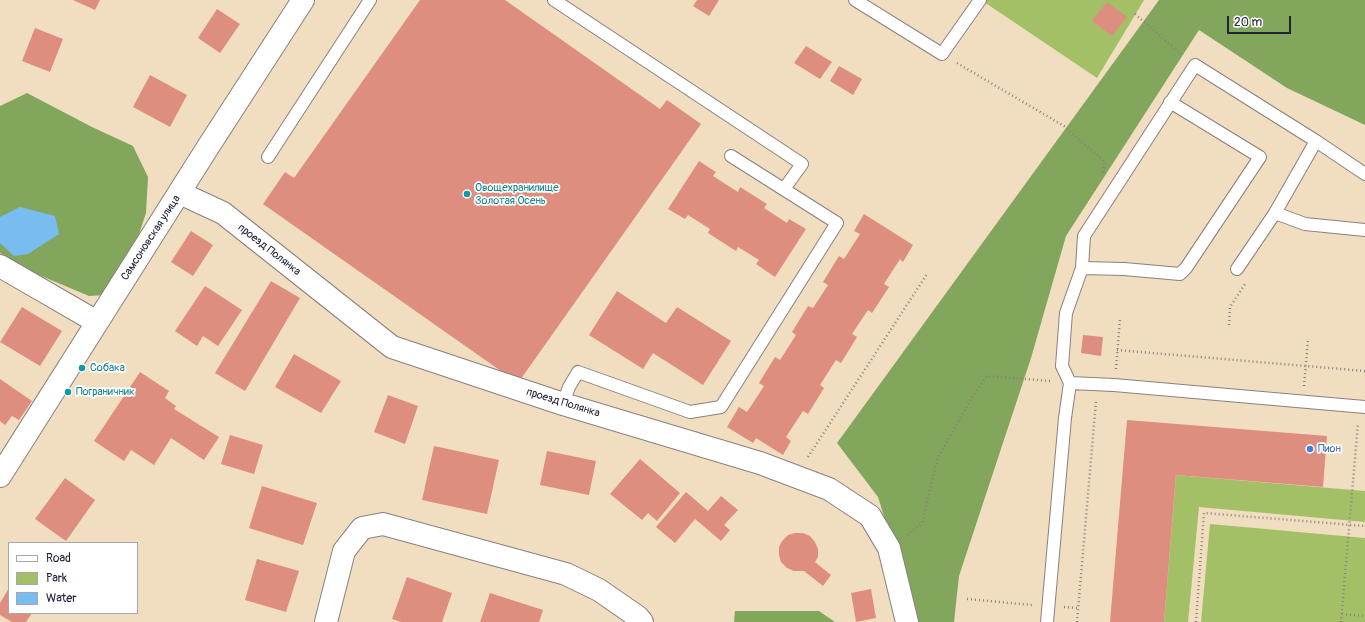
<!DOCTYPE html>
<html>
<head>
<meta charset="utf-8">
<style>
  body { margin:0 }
  #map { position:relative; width:1365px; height:622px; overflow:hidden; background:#f1dec0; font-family:Pangolin,sans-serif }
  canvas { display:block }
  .legend { position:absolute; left:8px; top:542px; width:130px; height:72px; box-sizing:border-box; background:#fff; border:1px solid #a7a7b1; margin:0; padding:5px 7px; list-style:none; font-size:12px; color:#22223b }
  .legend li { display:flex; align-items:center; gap:8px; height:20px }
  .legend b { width:20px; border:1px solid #a7a7b1 }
  .scale { position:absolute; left:1227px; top:16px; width:64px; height:18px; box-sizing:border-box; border:2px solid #22223b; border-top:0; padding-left:5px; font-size:12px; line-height:14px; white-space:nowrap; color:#22223b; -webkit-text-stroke:3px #fff; paint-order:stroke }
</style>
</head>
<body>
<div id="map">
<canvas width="1365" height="622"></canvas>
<ul class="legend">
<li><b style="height:5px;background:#fff"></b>Road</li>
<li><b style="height:11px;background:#a3c067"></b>Park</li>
<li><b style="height:11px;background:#79bcef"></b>Water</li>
</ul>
<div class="scale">20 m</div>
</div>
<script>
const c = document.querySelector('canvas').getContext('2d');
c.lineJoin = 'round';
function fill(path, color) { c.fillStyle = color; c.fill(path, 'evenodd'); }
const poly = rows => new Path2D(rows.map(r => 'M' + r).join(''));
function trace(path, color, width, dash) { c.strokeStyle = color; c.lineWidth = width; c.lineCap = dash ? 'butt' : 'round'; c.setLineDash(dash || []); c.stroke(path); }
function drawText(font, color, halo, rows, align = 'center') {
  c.font = font + ' Pangolin,sans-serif'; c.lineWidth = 3.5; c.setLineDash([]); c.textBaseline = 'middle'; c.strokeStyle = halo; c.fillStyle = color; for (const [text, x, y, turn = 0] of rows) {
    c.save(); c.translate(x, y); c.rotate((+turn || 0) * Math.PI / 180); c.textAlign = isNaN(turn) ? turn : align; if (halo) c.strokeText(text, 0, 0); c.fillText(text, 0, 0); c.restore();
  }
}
fill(poly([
  [981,0,1144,0,1097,78],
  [1176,475,1365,491,1365,522,1199,507,1188,622,1164,622],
  [1210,524,1365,538,1365,622,1201,622]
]), '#a3c067');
fill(poly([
  [1159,0,1365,0,1365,125,1287,88,1199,30,1066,236,1031,358,959,576,954,622,917,622,878,497,837,443],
  [27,93,92,127,133,146,148,177,146,213,138,237,106,295,89,296,39,275,0,253,0,106],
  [735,611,819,611,835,622,734,622]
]), '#82a65c');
fill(poly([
  [20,207,55,216,59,234,28,254,14,256,0,243,0,217]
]), '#79bcef');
fill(poly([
  [73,0,100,0,95,10],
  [420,0,505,0,660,109,667,100,701,124,518,383,263,204,285,172,294,178],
  [697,0,719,0,709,16,693,6],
  [1107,2,1127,17,1112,36,1092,21],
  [217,9,240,24,220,53,198,38],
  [35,28,63,39,50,72,22,61],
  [806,46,832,62,820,79,794,63],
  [839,66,862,79,853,95,830,81],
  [150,75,187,95,170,127,133,107],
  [699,161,716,172,713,176,738,192,740,187,767,204,764,208,787,223,789,219,806,229,775,277,756,264,759,260,738,247,736,251,708,233,710,229,688,215,685,219,668,209],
  [864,214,913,245,903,262,900,259,884,284,889,287,872,313,868,310,852,334,857,337,841,363,836,360,820,385,824,388,808,414,803,411,786,437,791,441,783,455,756,438,753,443,727,427,739,407,747,412,764,386,759,383,775,357,780,360,796,335,792,332,808,306,813,308,828,285,823,282,839,256,844,259,860,234,854,231],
  [191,231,213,245,193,276,171,262],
  [271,281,300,298,245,391,215,373],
  [205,286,242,310,218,346,203,336,197,346,175,331],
  [617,291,666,323,677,307,731,341,703,385,653,353,643,369,589,335],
  [22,307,62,331,40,366,0,342],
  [1083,335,1103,337,1101,356,1081,353],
  [294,354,341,381,321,413,275,387],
  [140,372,169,391,165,398,176,406,174,409,219,437,204,460,171,438,154,465,131,450,124,461,94,441],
  [0,379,32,401,19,420,12,416,5,425,0,421],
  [388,395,418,406,405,444,374,432],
  [1127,420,1327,436,1323,487,1176,475,1164,622,1110,622],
  [230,435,263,445,254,474,221,464],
  [434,446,499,460,487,514,422,500],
  [547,451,596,461,589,495,540,485],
  [640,459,680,493,657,521,648,513,642,520,610,494],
  [65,478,95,500,66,541,35,519],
  [262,486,317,503,303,545,249,528],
  [686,492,708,511,721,496,738,510,724,525,730,530,721,541,695,519,675,543,656,527],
  [795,533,803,533,810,536,815,542,818,549,818,557,815,562,831,575,823,586,804,571,794,571,787,568,781,562,779,555,779,547,782,541,788,535],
  [257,559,299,571,286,612,245,600],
  [407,577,452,593,442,622,401,622,392,619],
  [9,588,9,613,32,613,26,622,12,622,0,615,0,603],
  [871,589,876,618,856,622,851,593],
  [490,593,543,610,539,622,480,622]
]), '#de8e7f');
const lane = poly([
  [554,0,802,164,784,189],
  [855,0,942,54,980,0],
  [1316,141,1275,213,1305,224,1365,230],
  [268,157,370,0],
  [1082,268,1124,269,1180,274,1186,268,1260,157,1170,102],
  [1237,269,1275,213],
  [1070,383,1114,385,1365,407],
  [563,404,569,387,578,372,690,412,721,407,837,223,731,156],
  [1047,622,1065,418,1070,383,1062,366,1066,313,1082,268,1084,236,1195,65,1316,141,1365,174]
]);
const street = poly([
  [180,193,223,213,392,347,563,404,760,463,829,489,870,516,889,548,907,622],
  [0,266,97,322],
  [0,476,208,147,303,0],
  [326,622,344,551,362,528,383,524,566,574,599,590,638,617,642,622]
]);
trace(lane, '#8a807e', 14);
trace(street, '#8a807e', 24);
trace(poly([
  [1135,14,1182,55],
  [957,63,1064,126,1105,162,1103,174],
  [1229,325,1230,307,1245,284],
  [1117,350,1365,371],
  [1116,369,1120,318],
  [1304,386,1308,340],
  [808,457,927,274],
  [907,535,922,523,938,457,974,394,987,376,1051,381],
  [967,599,1032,605],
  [1064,607,1078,608],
  [1342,614,1365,616],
  [1077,622,1096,401],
  [1196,622,1204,513,1365,526],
  [1341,622,1358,423]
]), '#8a807e', 2.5, [1, 3]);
trace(lane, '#fff', 12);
trace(street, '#fff', 22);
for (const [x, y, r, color] of [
  [467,194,4,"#0f9aa8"],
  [82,368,4,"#0f9aa8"],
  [68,392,4,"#0f9aa8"],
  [1310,449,4,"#3f7fe0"]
]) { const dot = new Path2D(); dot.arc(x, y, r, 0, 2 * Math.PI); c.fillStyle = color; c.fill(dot); trace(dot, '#fff', 1.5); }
drawText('11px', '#0d838f', '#fff', [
  ["Овощехранилище",475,188],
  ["Золотая Осень",475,201],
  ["Собака",90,368],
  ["Пограничник",76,392]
], 'left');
drawText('11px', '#22223b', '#fff', [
  ["Самсоновская улица",151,238,-57],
  ["проезд Полянка",269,250,38],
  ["проезд Полянка",563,403,17]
]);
drawText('11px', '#366cbe', '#fff', [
  ["Пион",1318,449]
], 'left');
</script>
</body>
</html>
